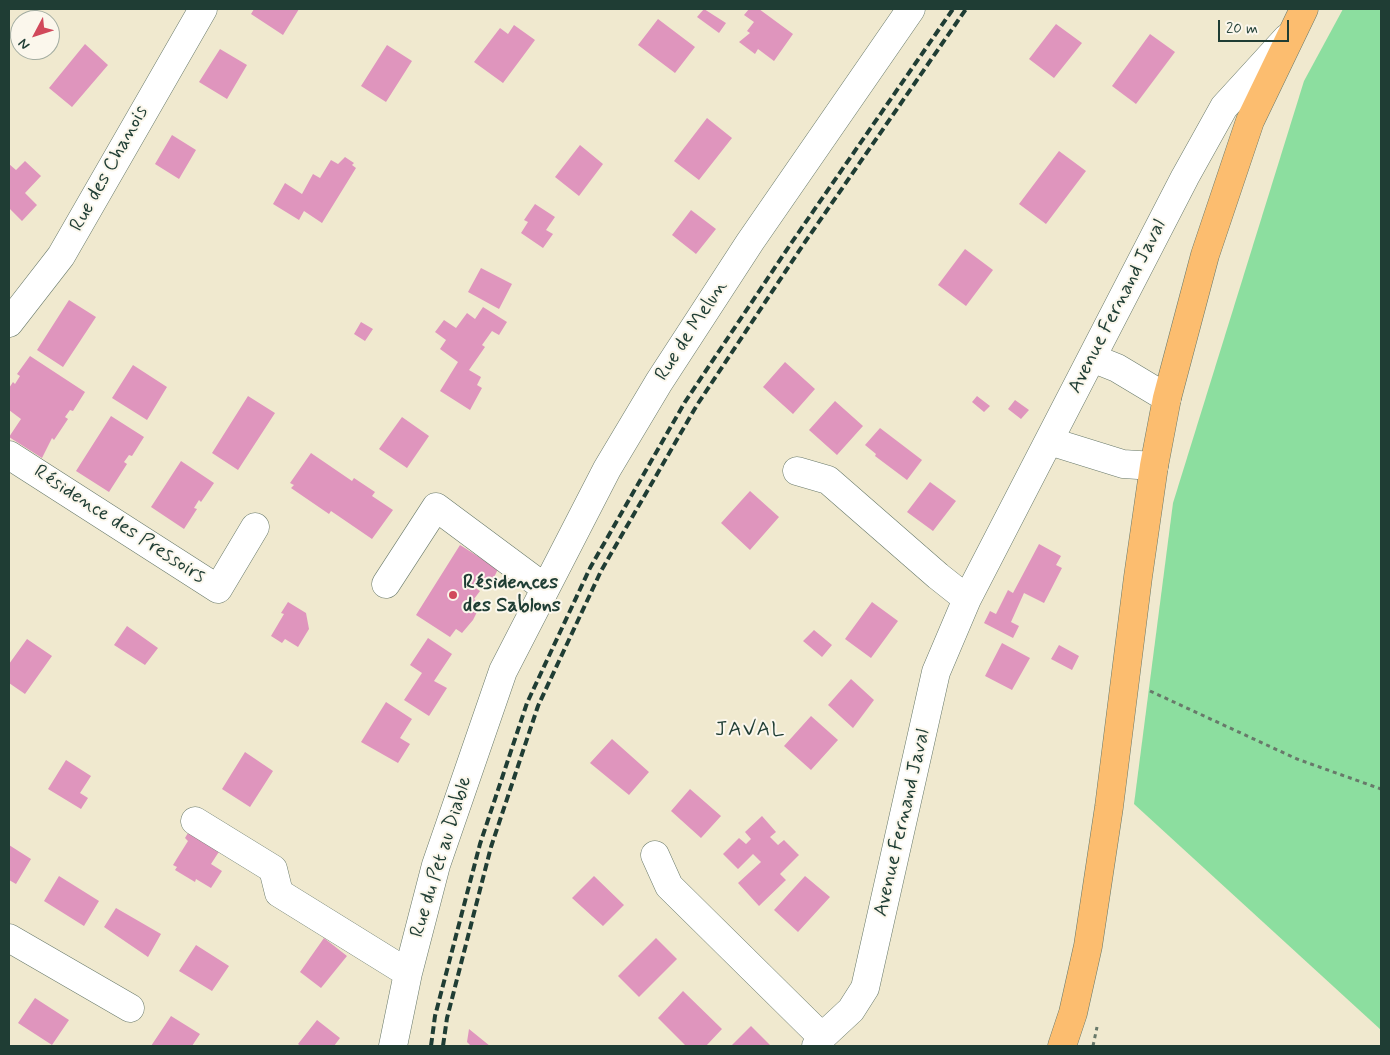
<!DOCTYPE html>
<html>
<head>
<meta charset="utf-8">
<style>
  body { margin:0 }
  #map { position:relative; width:1390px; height:1055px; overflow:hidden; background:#f0e9cf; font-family:Mynerve,sans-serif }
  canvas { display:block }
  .frame { position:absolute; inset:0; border:10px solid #1f3d34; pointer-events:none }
  .north { position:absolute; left:10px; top:10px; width:50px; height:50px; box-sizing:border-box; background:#fbf7ec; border:1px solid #a3ada2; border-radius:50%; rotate:230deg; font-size:14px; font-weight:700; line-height:20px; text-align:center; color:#1f3d34 }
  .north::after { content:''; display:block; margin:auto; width:18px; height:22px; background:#d1495b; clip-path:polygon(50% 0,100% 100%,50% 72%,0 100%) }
  .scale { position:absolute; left:1218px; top:20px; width:71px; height:22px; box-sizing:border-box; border:2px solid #1f3d34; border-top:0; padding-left:6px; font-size:15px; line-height:18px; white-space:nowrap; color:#1f3d34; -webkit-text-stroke:4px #fbf7ec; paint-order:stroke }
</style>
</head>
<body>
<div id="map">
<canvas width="1390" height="1055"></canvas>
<div class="frame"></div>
<div class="north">N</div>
<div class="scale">20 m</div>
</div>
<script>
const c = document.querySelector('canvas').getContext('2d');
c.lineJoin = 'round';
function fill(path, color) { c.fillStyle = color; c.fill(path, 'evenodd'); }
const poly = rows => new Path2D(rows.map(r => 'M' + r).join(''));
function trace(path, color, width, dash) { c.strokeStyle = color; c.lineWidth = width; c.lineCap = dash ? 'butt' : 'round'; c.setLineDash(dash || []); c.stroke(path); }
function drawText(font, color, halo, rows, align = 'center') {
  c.font = font + ' Mynerve,sans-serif'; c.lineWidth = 4; c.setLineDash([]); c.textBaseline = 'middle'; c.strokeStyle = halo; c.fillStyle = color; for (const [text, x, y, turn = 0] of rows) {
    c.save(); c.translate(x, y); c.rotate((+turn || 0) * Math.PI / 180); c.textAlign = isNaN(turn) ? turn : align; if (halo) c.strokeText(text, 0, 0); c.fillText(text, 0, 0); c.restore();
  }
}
fill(poly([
  [1343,9,1381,9,1381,1030,1134,804,1173,503,1304,81]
]), '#8cde9f');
fill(poly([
  [254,9,299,9,283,35,251,14],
  [704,9,726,23,719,33,697,17],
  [749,9,759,9,793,34,774,61,758,49,755,54,739,42,750,33,747,31,754,22,744,15],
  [658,19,695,47,675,73,638,45],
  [1056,24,1082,43,1054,78,1029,59],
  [514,25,535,40,503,83,474,62,500,28,508,34],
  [1150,34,1175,52,1136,104,1112,86],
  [85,44,108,65,72,107,49,88],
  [387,45,412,61,386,102,361,86],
  [220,49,247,65,227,99,199,82],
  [707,118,732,138,699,180,674,161],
  [172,135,196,150,179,179,155,164],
  [580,145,603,164,579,196,555,177],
  [1059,151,1086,171,1046,224,1019,204],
  [345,157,354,163,352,165,356,168,322,223,304,211,299,220,273,204,285,183,302,194,313,174,320,178,331,160,338,164],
  [25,161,41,176,25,193,37,205,22,221,9,208,9,164,16,170],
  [535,204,555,217,546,230,553,234,543,248,521,233,528,222,524,220],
  [691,210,716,229,696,254,672,235],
  [965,249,993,270,966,306,938,285],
  [481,268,512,284,499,309,468,292],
  [69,300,96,317,63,367,37,350],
  [483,307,507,322,499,335,492,331,482,345,485,347,469,370,481,377,477,385,482,388,470,410,440,391,458,362,440,349,446,340,435,332,444,320,456,328,467,313,475,319],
  [361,322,373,329,365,341,354,334],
  [30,356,85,392,73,411,70,410,65,417,68,419,54,440,52,438,42,458,9,437,21,419,9,410,9,388,13,382,15,384,20,376,17,374],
  [785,362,815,389,793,414,763,387],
  [133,365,167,387,147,420,112,398],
  [248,396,275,413,238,470,212,453],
  [977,396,990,406,984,412,972,402],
  [1015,400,1029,410,1021,419,1008,409],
  [835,401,863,426,837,455,809,430],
  [111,416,144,437,132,456,129,455,124,462,127,464,109,492,76,471],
  [402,417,429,436,407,468,379,449],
  [880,428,922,460,907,480,875,456,876,454,865,445],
  [311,453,352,481,354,478,375,492,372,496,393,510,372,539,331,511,329,514,291,488,294,485,290,483],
  [181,461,214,483,201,502,199,500,194,508,197,509,184,529,151,507],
  [930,482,956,501,933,531,907,512],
  [750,491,779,517,750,550,721,523],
  [1039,544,1061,556,1056,565,1062,568,1044,603,1024,593,1011,622,1019,626,1013,638,984,623,990,611,996,614,1008,590,1013,593],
  [460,545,498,569,489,588,477,581,474,587,480,591,474,599,481,604,473,620,462,633,456,629,450,637,416,615],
  [288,602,306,613,309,629,298,647,285,639,282,643,271,636,284,614,281,613],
  [872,602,898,621,871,658,845,639],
  [127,626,158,648,145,665,114,645],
  [814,630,832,645,822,657,803,641],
  [428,638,452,654,434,681,447,688,429,716,404,700,422,673,410,665],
  [27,639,52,656,25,694,9,683,9,664],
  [1002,643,1030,658,1012,690,985,676],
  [1059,645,1079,656,1072,670,1051,659],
  [851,679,874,700,853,728,828,705],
  [386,702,412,719,400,738,410,744,398,763,361,742],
  [811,716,838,740,811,770,784,746],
  [612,739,649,772,629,795,590,763],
  [245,752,273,771,250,807,222,789],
  [66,760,91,776,80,793,88,798,81,809,48,789],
  [690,789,721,816,701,838,671,811],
  [762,816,776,832,770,837,778,845,784,840,799,855,780,874,786,880,759,906,738,883,761,862,753,854,738,869,723,854,739,838,746,844,751,839,745,832],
  [191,828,222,847,211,864,222,871,211,888,196,879,195,882,175,870,177,867,173,865,188,841,185,838],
  [9,845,31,859,16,884,9,880],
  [59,876,99,901,84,926,44,901],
  [594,876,624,905,603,926,572,898],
  [805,876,830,897,798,932,774,910],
  [116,908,161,934,148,957,104,927],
  [324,938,347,956,321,988,300,972],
  [656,938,677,959,639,997,618,976],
  [196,945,229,966,212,991,179,971],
  [683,991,722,1029,706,1046,686,1046,658,1018],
  [35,998,69,1020,52,1045,18,1023],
  [171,1016,200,1034,192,1046,151,1046],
  [317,1020,340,1038,334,1046,301,1046,298,1044],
  [751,1026,771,1046,731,1046],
  [469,1029,490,1046,471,1046,467,1042]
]), '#df95bd');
const minor = poly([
  [9,323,61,256,203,9],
  [1092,358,1117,368,1167,398],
  [1049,441,1123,464,1154,466],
  [9,455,218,589,255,527],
  [797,471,828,480,938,576,967,599],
  [386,584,436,507,545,588],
  [195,821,273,869,279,893,408,973],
  [655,855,669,886,822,1037],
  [9,938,130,1008],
  [393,1046,408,973,436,865,503,671,607,469,659,382,750,242,911,9],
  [816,1046,822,1037,851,1010,865,988,936,672,967,599,1185,177,1224,107,1287,38]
]);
const major = poly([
  [1062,1046,1073,1013,1088,946,1109,807,1138,577,1154,466,1167,398,1205,255,1250,121,1304,9]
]);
trace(minor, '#68796a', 29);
trace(major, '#68796a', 29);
trace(poly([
  [1150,691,1297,759,1381,789],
  [1093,1046,1097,1027]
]), '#68796a', 3, [4, 4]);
trace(minor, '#fff', 28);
trace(major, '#fcbd6f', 28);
trace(poly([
  [431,1046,435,1016,480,844,527,703,590,568,685,402,792,242,953,9],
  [443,1046,447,1018,491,847,538,706,601,571,697,405,803,245,966,9]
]), '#1f3d34', 4, [8, 4]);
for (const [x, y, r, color] of [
  [453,595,5,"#d1495b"]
]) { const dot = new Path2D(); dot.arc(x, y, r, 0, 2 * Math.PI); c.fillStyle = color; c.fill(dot); trace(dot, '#fbf7ec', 2); }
drawText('20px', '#1f3d34', '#fbf7ec', [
  ["Rue des Chanois",110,169,-61],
  ["Avenue Fernand Javal",1118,307,-63],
  ["Rue de Melun",692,331,-57],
  ["Résidence des Pressoirs",119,525,33],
  ["Avenue Fernand Javal",903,823,-77],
  ["Rue du Pet au Diable",442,857,-73]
]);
drawText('bold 20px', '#1f3d34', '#fbf7ec', [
  ["Résidences",463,584],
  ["des Sablons",463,607]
], 'left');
c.letterSpacing = '1px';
drawText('21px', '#1f3d34', '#fbf7ec', [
  ["JAVAL",750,731]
]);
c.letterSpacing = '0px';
</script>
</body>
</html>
